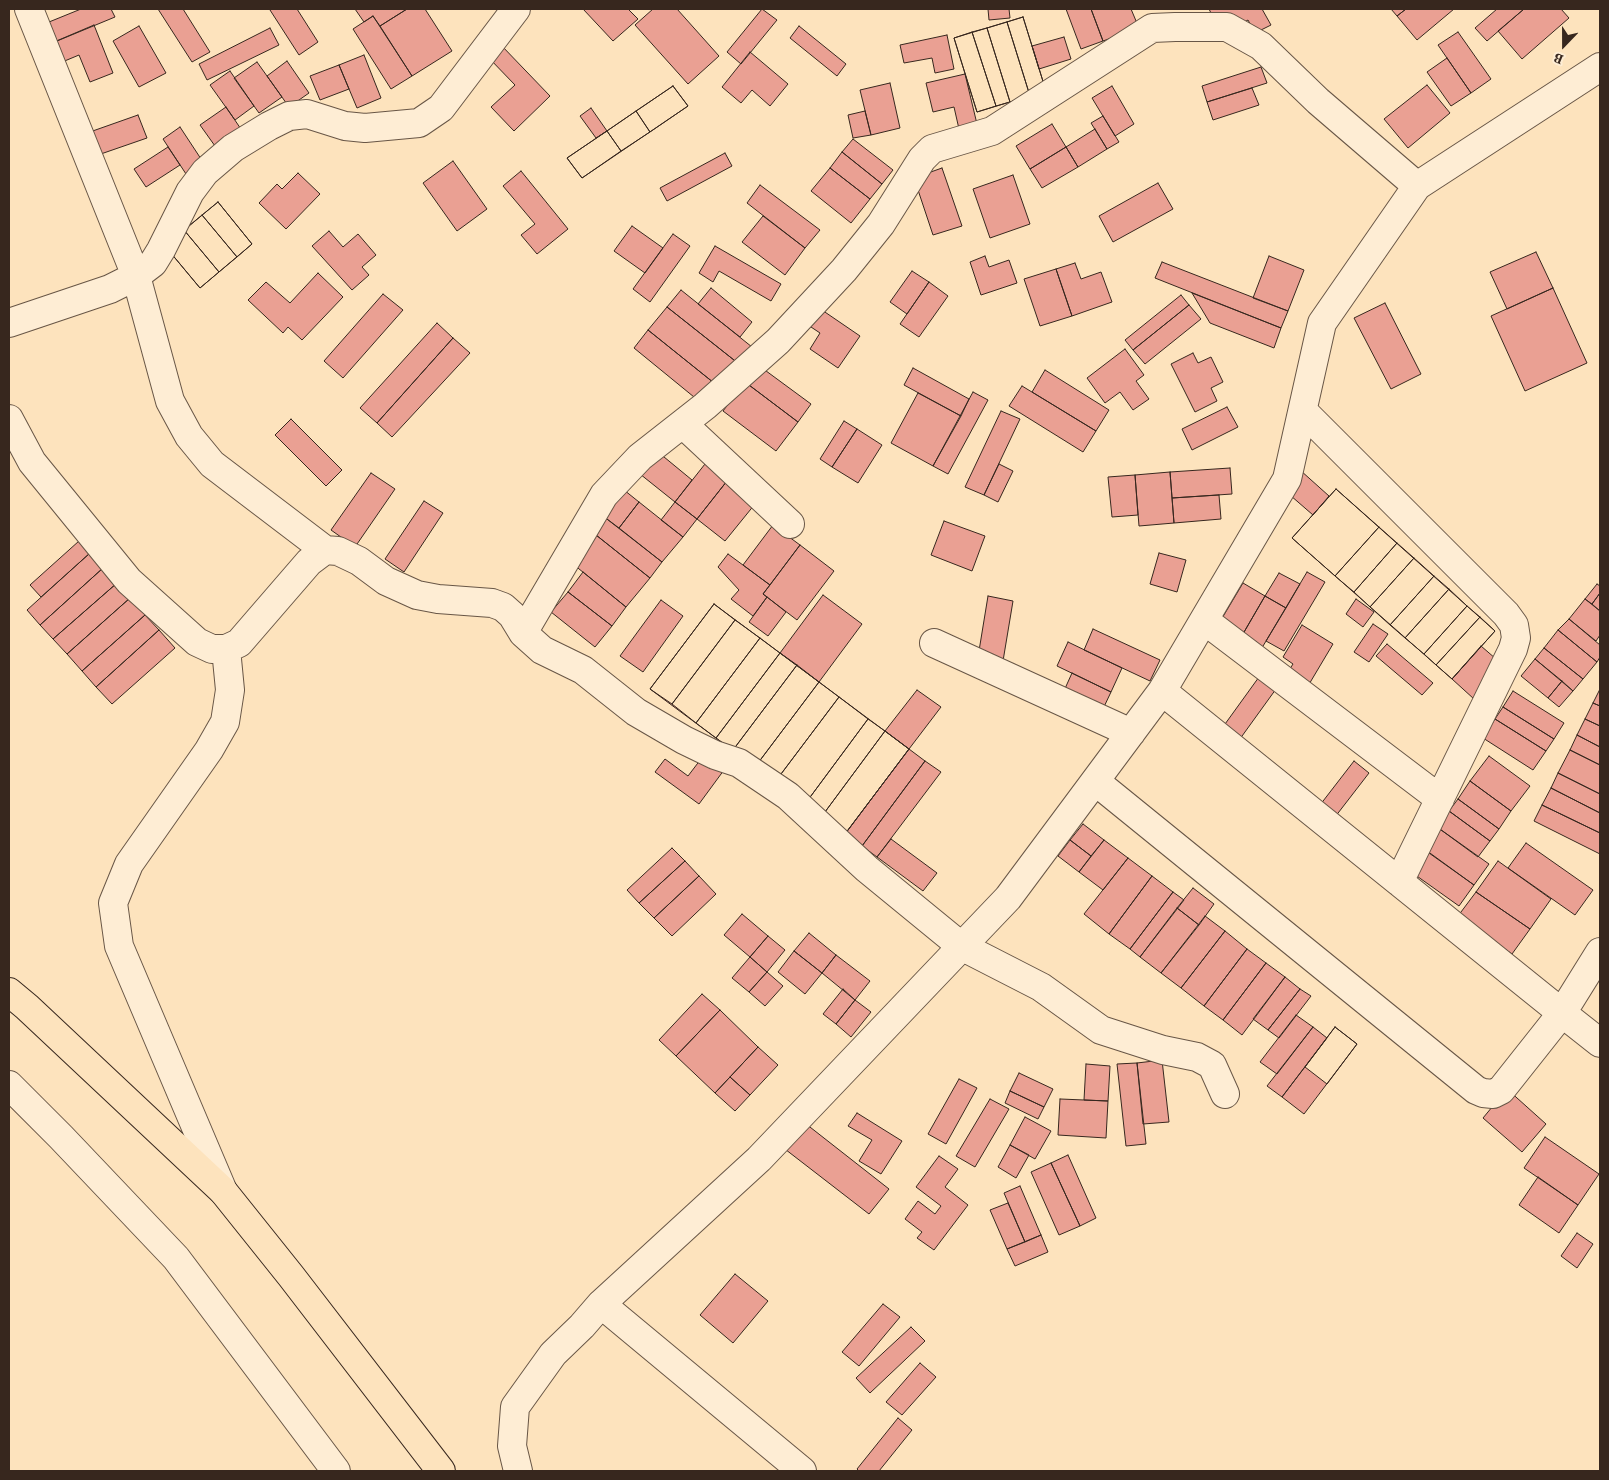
<!DOCTYPE html>
<html>
<head>
<meta charset="utf-8">
<style>
  body { margin:0 }
  #map { position:relative; width:1609px; height:1480px; overflow:hidden; background:#fde3bd; font-family:"EB Garamond",serif }
  canvas { display:block }
  .frame { position:absolute; inset:0; border:10px solid #37271e; pointer-events:none }
  .north { position:absolute; left:1539px; top:20px; width:50px; height:50px; -webkit-text-stroke:4px #feedd4; paint-order:stroke; rotate:202deg; font-size:14px; font-weight:700; line-height:20px; text-align:center; color:#37271e }
  .north::after { content:''; display:block; margin:auto; width:18px; height:22px; background:#37271e; clip-path:polygon(50% 0,100% 100%,50% 72%,0 100%) }
</style>
</head>
<body>
<div id="map">
<canvas width="1609" height="1480"></canvas>
<div class="frame"></div>
<div class="north">B</div>
</div>
<script>
const c = document.querySelector('canvas').getContext('2d');
c.lineJoin = 'round';
function fill(path, color) { c.fillStyle = color; c.fill(path, 'evenodd'); }
const poly = rows => new Path2D(rows.map(r => 'M' + r).join(''));
function trace(path, color, width, dash) { c.strokeStyle = color; c.lineWidth = width; c.lineCap = dash ? 'butt' : 'round'; c.setLineDash(dash || []); c.stroke(path); }
const building = poly([
  [81,9,111,9,115,17,57,41,49,22,81,9],
  [158,9,183,9,210,52,192,62,158,9],
  [273,9,297,9,318,42,299,55,270,10,273,9],
  [355,9,407,9,380,26,373,16,364,22,355,9],
  [407,9,425,9,452,51,412,76,380,26,407,9],
  [583,9,628,9,638,19,613,41,583,9],
  [653,9,677,9,719,56,688,84,635,25,653,9],
  [762,9,777,20,741,64,727,52,762,9],
  [988,9,1009,9,1010,18,989,20,988,9],
  [1066,9,1091,9,1103,41,1081,49,1066,9],
  [1091,9,1131,9,1139,28,1103,41,1091,9],
  [1209,9,1262,9,1271,25,1255,33,1248,20,1239,25,1217,25,1209,9],
  [1391,9,1406,9,1397,16,1391,9],
  [1406,9,1454,9,1417,40,1397,16,1406,9],
  [1497,9,1524,9,1487,41,1475,28,1497,9],
  [1524,9,1561,9,1569,18,1522,59,1498,31,1524,9],
  [373,16,412,76,391,89,353,29,373,16],
  [1023,17,1046,91,1030,96,1007,22,1023,17],
  [1023,17,1046,91,977,112,954,38,1023,17],
  [1007,22,1030,96,1010,102,987,28,1007,22],
  [94,25,113,73,90,82,79,55,55,65,47,45,94,25],
  [139,26,166,73,139,87,113,41,139,26],
  [799,26,846,64,837,76,790,38,799,26],
  [270,28,279,45,207,80,199,64,270,28],
  [987,28,1010,102,996,106,972,32,987,28],
  [972,32,996,106,977,112,954,38,972,32],
  [1458,32,1491,79,1471,93,1438,45,1458,32],
  [947,35,954,69,935,73,932,58,904,63,900,45,947,35],
  [1064,37,1071,59,1039,69,1032,46,1064,37],
  [500,44,550,96,514,131,491,107,515,85,487,56,500,44],
  [750,52,788,84,770,106,752,90,741,103,722,87,750,52],
  [364,55,381,98,357,108,339,65,364,55],
  [1447,58,1471,93,1451,106,1427,72,1447,58],
  [287,61,309,93,289,107,267,76,287,61],
  [257,62,282,97,259,113,234,78,257,62],
  [339,65,349,89,320,100,310,76,339,65],
  [1261,67,1267,83,1207,102,1202,86,1261,67],
  [230,71,254,106,235,120,210,85,230,71],
  [965,74,977,124,959,129,954,107,933,112,926,83,965,74],
  [890,83,900,128,871,135,860,90,890,83],
  [1427,85,1450,113,1408,148,1384,119,1427,85],
  [673,86,688,106,650,132,636,111,673,86],
  [673,86,688,106,582,178,567,158,673,86],
  [1112,86,1134,124,1115,136,1092,98,1112,86],
  [1252,88,1259,105,1213,120,1207,102,1252,88],
  [226,107,245,135,220,153,200,125,226,107],
  [591,108,607,131,596,138,580,116,591,108],
  [636,111,650,132,621,151,607,131,636,111],
  [865,111,871,135,853,138,848,115,865,111],
  [138,115,147,138,95,156,87,133,138,115],
  [1103,116,1119,142,1107,149,1091,123,1103,116],
  [1052,124,1066,147,1030,169,1016,146,1052,124],
  [180,127,205,165,188,177,163,139,180,127],
  [1095,129,1107,149,1078,167,1066,147,1095,129],
  [607,131,621,151,582,178,567,158,607,131],
  [853,139,893,170,882,184,842,152,853,139],
  [168,147,180,165,146,187,134,169,168,147],
  [1066,147,1078,167,1042,188,1030,169,1066,147],
  [842,152,882,184,870,199,830,168,842,152],
  [725,153,732,166,667,201,660,188,725,153],
  [453,161,487,209,457,231,423,183,453,161],
  [830,168,870,199,851,223,811,191,830,168],
  [942,168,962,226,933,235,914,178,942,168],
  [521,171,568,229,537,254,521,235,535,224,503,186,521,171],
  [298,173,320,194,286,229,259,203,277,184,282,189,298,173],
  [1013,175,1030,224,990,238,973,189,1013,175],
  [1158,183,1173,209,1113,242,1099,216,1158,183],
  [760,185,820,230,805,248,747,203,760,185],
  [218,202,252,244,237,257,202,215,218,202],
  [218,202,252,244,200,288,165,246,218,202],
  [202,215,237,257,219,272,184,230,202,215],
  [763,216,805,248,785,275,742,242,763,216],
  [632,226,663,248,645,273,614,251,632,226],
  [184,230,219,272,200,288,165,246,184,230],
  [329,231,343,247,358,234,376,255,362,267,369,275,352,290,312,246,329,231],
  [673,234,690,246,650,302,633,289,673,234],
  [715,246,781,284,771,301,719,271,713,282,699,273,715,246],
  [1536,252,1553,288,1507,309,1490,272,1536,252],
  [985,256,989,267,1009,260,1017,283,981,295,970,262,985,256],
  [1269,256,1304,270,1288,311,1253,298,1269,256],
  [1162,262,1288,311,1281,328,1155,278,1162,262],
  [1075,263,1081,279,1101,272,1112,302,1072,316,1056,269,1075,263],
  [1056,269,1072,316,1040,326,1024,279,1056,269],
  [912,271,929,282,907,314,890,302,912,271],
  [318,273,343,297,302,340,288,327,283,333,248,300,266,282,290,303,318,273],
  [929,282,948,296,919,337,900,324,929,282],
  [711,288,752,322,740,337,698,304,711,288],
  [1553,288,1587,363,1525,391,1491,316,1553,288],
  [681,290,752,347,739,364,667,307,681,290],
  [1192,293,1281,328,1274,348,1210,323,1192,293],
  [383,294,403,310,343,378,324,361,383,294],
  [1181,295,1189,305,1133,350,1125,340,1181,295],
  [1385,303,1421,374,1391,389,1354,318,1385,303],
  [1189,305,1201,319,1145,364,1133,350,1189,305],
  [667,307,739,364,719,387,648,330,667,307],
  [819,308,860,336,838,368,810,349,820,333,808,325,819,308],
  [437,323,453,338,377,423,360,408,437,323],
  [648,330,719,387,705,406,634,348,648,330],
  [453,338,470,353,392,437,377,423,453,338],
  [1125,349,1144,375,1136,381,1149,399,1133,410,1120,392,1105,403,1087,378,1125,349],
  [1193,353,1198,363,1211,357,1223,382,1211,388,1217,401,1195,412,1171,364,1193,353],
  [758,365,811,404,798,422,745,382,758,365],
  [913,368,969,399,961,416,904,385,913,368],
  [1045,370,1109,410,1096,431,1032,392,1045,370],
  [745,382,798,422,776,451,723,411,745,382],
  [1022,386,1096,431,1083,452,1009,406,1022,386],
  [973,392,988,400,948,474,933,466,973,392],
  [918,393,961,416,933,466,891,443,918,393],
  [1227,407,1238,427,1192,450,1182,429,1227,407],
  [1001,411,1020,419,984,495,965,487,1001,411],
  [291,419,342,470,326,486,275,435,291,419],
  [844,421,857,429,832,467,820,459,844,421],
  [857,429,882,445,858,483,832,467,857,429],
  [658,452,692,480,675,502,640,474,658,452],
  [705,464,727,481,697,519,675,502,705,464],
  [999,464,1013,471,998,502,984,495,999,464],
  [1230,468,1232,494,1172,498,1170,472,1230,468],
  [1300,470,1329,496,1313,515,1283,489,1300,470],
  [1170,472,1174,523,1139,526,1135,475,1170,472],
  [371,473,395,489,355,547,331,530,371,473],
  [1135,475,1138,515,1112,517,1108,477,1135,475],
  [727,481,755,504,725,541,697,519,727,481],
  [1336,489,1379,527,1335,576,1292,538,1336,489],
  [1336,489,1495,631,1452,679,1292,538,1336,489],
  [624,490,639,502,619,528,603,516,624,490],
  [1219,495,1221,519,1174,523,1172,498,1219,495],
  [424,501,443,513,404,572,385,559,424,501],
  [639,502,683,537,662,562,619,528,639,502],
  [675,502,697,519,683,537,661,520,675,502],
  [603,516,662,562,650,578,591,531,603,516],
  [944,521,985,536,972,571,931,555,944,521],
  [773,525,800,545,770,585,743,565,773,525],
  [1379,527,1397,543,1354,592,1335,576,1379,527],
  [591,531,650,578,626,607,568,560,591,531],
  [79,541,90,553,41,597,30,585,79,541],
  [1397,543,1414,558,1370,607,1354,592,1397,543],
  [800,545,834,571,797,620,763,594,800,545],
  [90,553,103,568,40,625,27,610,90,553],
  [1159,553,1186,560,1177,592,1150,584,1159,553],
  [728,554,770,585,763,594,767,597,753,616,731,599,739,590,718,567,728,554],
  [1414,558,1434,576,1390,625,1370,607,1414,558],
  [103,568,117,583,53,639,40,625,103,568],
  [583,572,626,607,612,626,568,592,583,572],
  [1307,572,1325,582,1284,651,1266,641,1307,572],
  [1279,573,1300,584,1286,608,1265,596,1279,573],
  [1434,576,1449,589,1405,638,1390,625,1434,576],
  [117,583,130,598,67,654,53,639,117,583],
  [1243,583,1265,596,1240,639,1218,625,1243,583],
  [1597,584,1600,586,1600,593,1592,604,1585,599,1597,584],
  [1449,589,1467,606,1424,654,1405,638,1449,589],
  [568,592,612,626,595,647,551,612,568,592],
  [1600,593,1600,611,1592,604,1600,593],
  [823,595,862,624,819,682,780,653,823,595],
  [988,596,1013,601,1003,661,978,657,988,596],
  [1265,596,1286,608,1260,651,1240,639,1265,596],
  [767,597,786,612,768,636,749,622,767,597],
  [130,598,145,615,82,671,67,654,130,598],
  [1356,599,1374,612,1363,627,1346,614,1356,599],
  [1585,599,1600,611,1600,635,1596,641,1569,619,1585,599],
  [661,600,683,616,643,672,620,656,661,600],
  [714,604,735,620,672,704,650,689,714,604],
  [714,604,909,749,845,834,650,689,714,604],
  [1467,606,1480,617,1436,665,1424,654,1467,606],
  [145,615,159,630,96,687,82,671,145,615],
  [1480,617,1495,631,1452,679,1436,665,1480,617],
  [1569,619,1600,645,1600,657,1597,662,1558,630,1569,619],
  [735,620,760,638,696,723,672,704,735,620],
  [1373,624,1388,634,1369,662,1354,652,1373,624],
  [1302,625,1333,644,1305,691,1284,678,1293,664,1283,657,1302,625],
  [1093,629,1160,660,1150,681,1084,650,1093,629],
  [159,630,175,648,112,704,96,687,159,630],
  [1558,630,1597,662,1583,679,1544,648,1558,630],
  [760,638,780,653,716,738,696,723,760,638],
  [1068,642,1122,668,1111,692,1057,666,1068,642],
  [1387,644,1433,683,1422,695,1376,656,1387,644],
  [1481,646,1503,665,1474,699,1452,679,1481,646],
  [1544,648,1583,679,1573,691,1535,659,1544,648],
  [780,653,797,665,733,750,716,738,780,653],
  [1535,659,1562,681,1548,698,1521,676,1535,659],
  [797,665,819,682,755,767,733,750,797,665],
  [1072,673,1111,692,1102,711,1063,693,1072,673],
  [1259,677,1276,689,1237,743,1220,731,1259,677],
  [1562,681,1573,691,1559,707,1548,698,1562,681],
  [819,682,839,697,775,782,755,767,819,682],
  [1600,689,1600,706,1593,703,1600,689],
  [917,690,941,707,909,749,885,731,917,690],
  [1513,691,1564,723,1554,739,1503,707,1513,691],
  [839,697,868,719,805,804,775,782,839,697],
  [1593,703,1600,706,1600,726,1585,719,1593,703],
  [1503,707,1554,739,1546,751,1495,719,1503,707],
  [868,719,885,731,822,816,805,804,868,719],
  [1495,719,1546,751,1533,770,1483,738,1495,719],
  [1585,719,1600,726,1600,747,1577,735,1585,719],
  [885,731,909,749,845,834,822,816,885,731],
  [1577,735,1600,747,1600,765,1570,750,1577,735],
  [909,749,925,761,862,846,845,834,909,749],
  [1570,750,1600,765,1600,794,1558,773,1570,750],
  [704,755,724,770,699,804,655,772,665,759,688,776,704,755],
  [1489,756,1530,786,1511,811,1470,781,1489,756],
  [925,761,941,772,877,857,862,846,925,761],
  [1354,761,1369,773,1335,817,1320,805,1354,761],
  [1558,773,1600,794,1600,813,1551,788,1558,773],
  [1470,781,1511,811,1499,829,1458,799,1470,781],
  [1551,788,1600,813,1600,833,1542,805,1551,788],
  [1458,799,1499,829,1490,841,1449,811,1458,799],
  [1542,805,1600,833,1600,854,1534,821,1542,805],
  [1449,811,1490,841,1478,857,1437,827,1449,811],
  [1083,824,1104,840,1091,856,1070,840,1083,824],
  [1437,827,1489,864,1474,885,1423,848,1437,827],
  [891,839,937,873,923,891,877,857,891,839],
  [1070,840,1091,856,1079,872,1058,856,1070,840],
  [1104,840,1128,858,1103,890,1079,872,1104,840],
  [1526,843,1593,890,1575,915,1508,868,1526,843],
  [672,848,685,861,639,903,627,890,672,848],
  [1429,853,1474,885,1459,906,1414,874,1429,853],
  [1128,858,1152,876,1109,934,1084,914,1128,858],
  [685,861,699,876,654,918,639,903,685,861],
  [1498,861,1551,899,1530,929,1476,892,1498,861],
  [699,876,716,894,672,936,654,918,699,876],
  [1152,876,1173,892,1130,949,1109,934,1152,876],
  [1193,888,1214,904,1199,925,1177,908,1193,888],
  [1173,892,1184,900,1140,957,1130,949,1173,892],
  [1476,892,1530,929,1512,954,1458,916,1476,892],
  [1177,908,1199,925,1161,973,1140,957,1177,908],
  [742,914,768,936,750,957,724,935,742,914],
  [1205,916,1225,931,1181,988,1161,973,1205,916],
  [1225,931,1247,949,1204,1006,1181,988,1225,931],
  [809,933,836,955,822,973,794,951,809,933],
  [768,936,785,950,767,972,750,957,768,936],
  [1247,949,1266,963,1223,1020,1204,1006,1247,949],
  [794,951,822,973,805,994,778,972,794,951],
  [836,955,870,981,855,1000,822,973,836,955],
  [750,957,767,972,749,992,732,978,750,957],
  [1266,963,1285,977,1242,1035,1223,1020,1266,963],
  [767,972,783,986,765,1006,749,992,767,972],
  [1285,977,1300,989,1268,1030,1253,1019,1285,977],
  [843,989,855,1000,836,1024,823,1014,843,989],
  [1300,989,1311,996,1279,1038,1268,1030,1300,989],
  [702,994,720,1010,676,1056,659,1040,702,994],
  [855,1000,871,1012,851,1037,836,1024,855,1000],
  [720,1010,758,1047,715,1093,676,1056,720,1010],
  [1296,1015,1313,1027,1277,1074,1260,1062,1296,1015],
  [1313,1027,1327,1038,1282,1097,1267,1086,1313,1027],
  [1335,1027,1357,1044,1327,1084,1305,1067,1335,1027],
  [1335,1027,1357,1044,1304,1114,1282,1097,1335,1027],
  [758,1047,778,1065,750,1095,730,1077,758,1047],
  [1162,1060,1169,1122,1143,1124,1137,1063,1162,1060],
  [1137,1063,1146,1144,1126,1146,1117,1064,1137,1063],
  [1086,1064,1110,1066,1108,1101,1084,1100,1086,1064],
  [1019,1073,1053,1089,1044,1107,1010,1091,1019,1073],
  [730,1077,750,1095,735,1111,715,1093,730,1077],
  [959,1079,977,1088,946,1144,928,1134,959,1079],
  [1507,1089,1546,1124,1522,1152,1483,1118,1507,1089],
  [1010,1091,1044,1107,1038,1119,1005,1103,1010,1091],
  [990,1099,1009,1109,975,1167,956,1156,990,1099],
  [1060,1099,1108,1101,1106,1138,1058,1135,1060,1099],
  [857,1113,902,1141,881,1174,859,1161,872,1140,848,1126,857,1113],
  [1025,1117,1051,1131,1035,1159,1010,1145,1025,1117],
  [801,1120,889,1189,869,1214,781,1146,801,1120],
  [1545,1137,1599,1174,1578,1205,1524,1168,1545,1137],
  [1010,1145,1029,1155,1016,1178,998,1167,1010,1145],
  [1068,1155,1096,1218,1080,1226,1051,1163,1068,1155],
  [939,1156,958,1169,945,1187,968,1205,934,1250,917,1238,922,1232,905,1219,918,1201,935,1214,941,1206,916,1187,939,1156],
  [1051,1163,1080,1226,1059,1235,1031,1172,1051,1163],
  [1538,1177,1578,1205,1559,1233,1519,1205,1538,1177],
  [1020,1186,1041,1235,1025,1242,1004,1193,1020,1186],
  [1008,1203,1025,1242,1007,1249,990,1210,1008,1203],
  [1577,1233,1593,1244,1577,1268,1561,1256,1577,1233],
  [1041,1235,1048,1252,1015,1266,1007,1249,1041,1235],
  [735,1274,768,1301,733,1343,700,1315,735,1274],
  [883,1304,900,1317,859,1366,842,1352,883,1304],
  [911,1327,925,1341,870,1393,856,1378,911,1327],
  [920,1363,936,1377,902,1415,886,1402,920,1363],
  [898,1418,912,1430,879,1471,859,1471,857,1469,898,1418]
]);
fill(building, '#eaa093');
trace(building, '#37271e', 1);
const minor = poly([
  [29,9,136,276,170,401,189,436,212,464,325,550],
  [9,323,110,289,136,276,153,263,161,250,190,192,205,172,233,148,269,126,289,116,307,114,345,126,365,128,419,123,441,108,516,9],
  [1303,411,1506,614,1514,625,1516,638,1513,649,1399,882],
  [9,419,32,462,129,581,197,642,212,649,226,649,239,643,309,562,325,550,338,551,359,561,386,581,417,595,438,599,492,603,503,607,512,615,523,633,542,650,583,670,636,712,684,740,715,755,739,763,788,796,867,869,961,946,1041,987,1101,1030,1163,1050,1197,1057,1212,1065,1225,1094],
  [683,424,790,524],
  [1204,620,1440,799],
  [523,633,604,495,640,457,705,406,778,341,844,270,881,224,922,159,932,149,992,131,1152,28,1175,27,1227,27,1261,46,1318,101,1417,186],
  [934,643,1131,733],
  [1162,691,1562,1013,1600,952],
  [1095,781,1476,1090,1483,1093,1493,1094,1501,1090,1562,1013,1600,1043],
  [9,1085,61,1137,176,1258,336,1471],
  [223,1191,119,946,113,903,129,864,209,750,225,722,230,690,226,649],
  [601,1304,802,1471],
  [518,1471,512,1446,515,1407,553,1354,582,1326,601,1304,759,1159,1008,898,1162,691,1287,479,1322,323,1417,186,1600,67]
]);
const major = poly([
  [9,992,27,1007,223,1191,291,1276,441,1471]
]);
trace(minor, '#685646', 30);
trace(major, '#37271e', 30);
trace(minor, '#feedd4', 28);
trace(major, '#fde3bd', 28);
</script>
</body>
</html>
